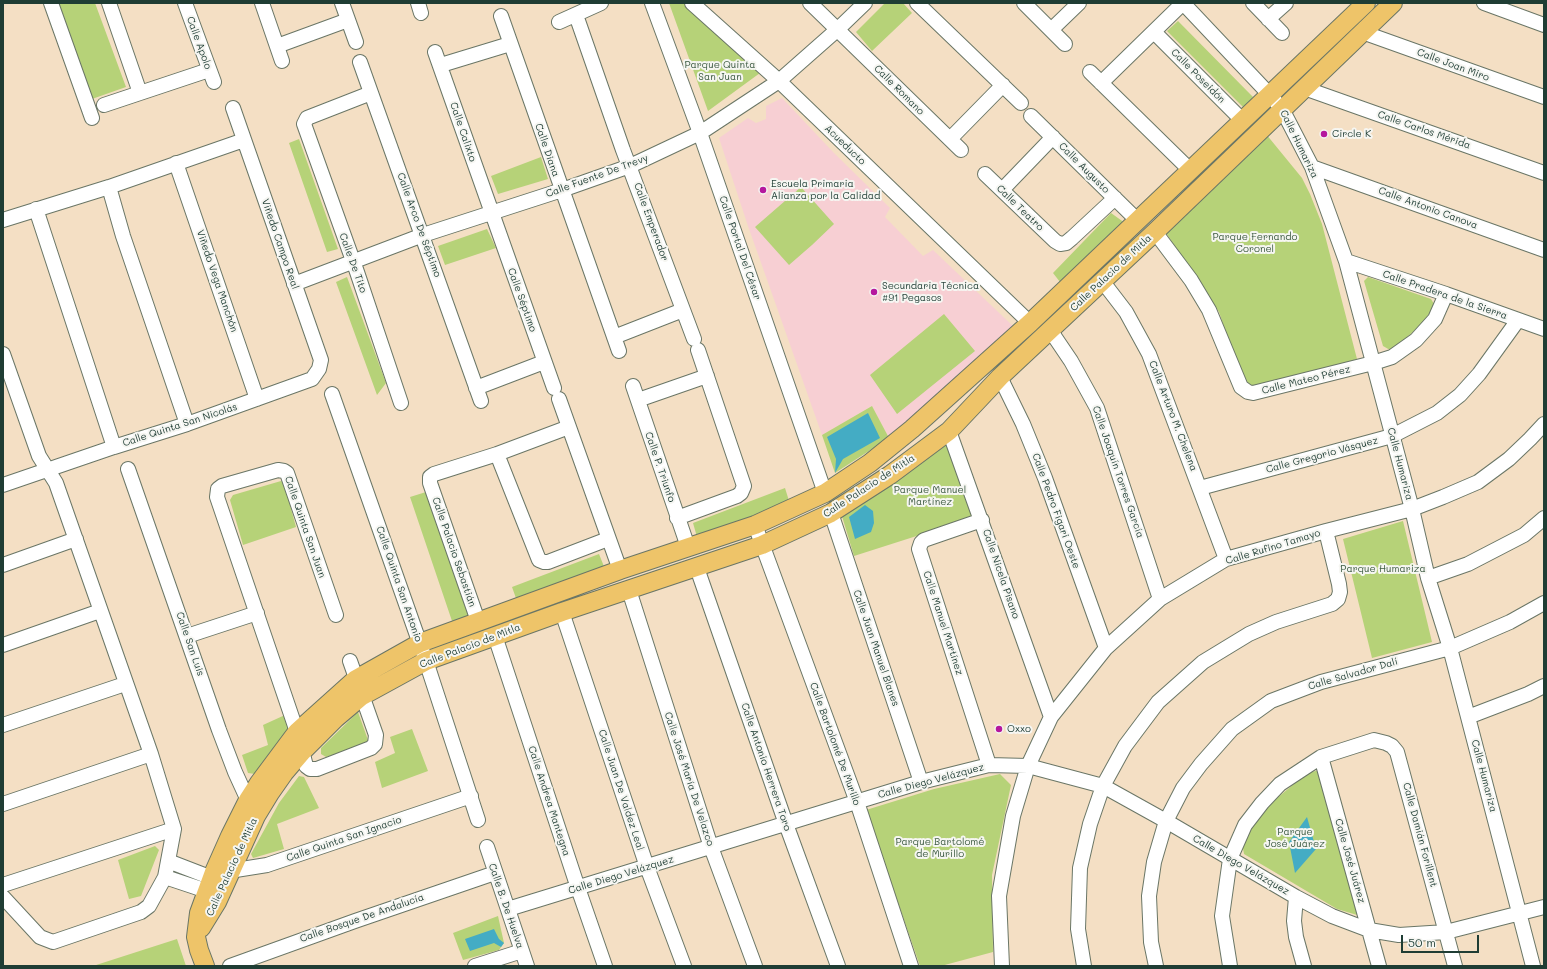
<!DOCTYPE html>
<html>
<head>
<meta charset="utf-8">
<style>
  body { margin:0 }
  #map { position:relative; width:1547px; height:969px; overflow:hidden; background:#f4dfc4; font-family:Mali,sans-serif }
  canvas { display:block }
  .frame { position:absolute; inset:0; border:4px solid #1f3d34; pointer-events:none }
  .scale { position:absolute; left:1401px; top:935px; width:78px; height:18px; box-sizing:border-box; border:2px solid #1f3d34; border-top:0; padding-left:5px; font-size:12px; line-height:14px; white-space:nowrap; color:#1f3d34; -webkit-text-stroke:3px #f6f6f2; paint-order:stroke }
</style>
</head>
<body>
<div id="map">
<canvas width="1547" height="969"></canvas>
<div class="frame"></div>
<div class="scale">50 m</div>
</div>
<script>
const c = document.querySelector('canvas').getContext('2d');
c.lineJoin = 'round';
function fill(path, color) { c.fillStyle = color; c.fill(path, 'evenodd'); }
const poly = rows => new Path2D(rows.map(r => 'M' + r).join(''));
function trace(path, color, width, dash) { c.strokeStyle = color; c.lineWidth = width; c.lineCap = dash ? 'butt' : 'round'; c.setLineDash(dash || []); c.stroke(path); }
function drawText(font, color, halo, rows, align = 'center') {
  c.font = font + ' Mali,sans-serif'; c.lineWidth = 4; c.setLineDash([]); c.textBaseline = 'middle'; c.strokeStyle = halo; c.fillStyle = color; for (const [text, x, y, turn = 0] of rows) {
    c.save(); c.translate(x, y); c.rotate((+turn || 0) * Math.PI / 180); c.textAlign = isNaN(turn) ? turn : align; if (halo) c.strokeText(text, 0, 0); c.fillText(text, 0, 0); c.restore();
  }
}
fill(poly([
  [782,98,834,153,890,208,885,217,923,256,933,250,1014,327,889,438,872,406,822,435,748,226,719,138,748,118,756,123,766,119,766,106]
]), '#f7cfd3');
fill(poly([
  [59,3,95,3,126,87,92,99],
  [669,3,685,3,760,73,708,111],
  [885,3,903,3,912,13,872,51,856,32],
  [1178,21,1253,97,1244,108,1167,31],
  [1266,134,1302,178,1310,194,1322,224,1357,359,1269,388,1257,388,1247,383,1240,374,1219,312,1166,233],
  [299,139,338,249,327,252,289,143],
  [541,157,548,179,498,194,491,176],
  [801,187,834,224,812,245,789,265,755,227],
  [1111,213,1125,223,1060,282,1053,273],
  [487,229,496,248,445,265,438,246],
  [347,277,386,383,377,395,336,282],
  [1368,277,1431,299,1434,304,1425,321,1397,346,1390,350,1383,346,1364,281],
  [944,314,975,351,897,414,870,375],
  [872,406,889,438,835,473,822,435],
  [949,441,976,517,854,556,841,513],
  [281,481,284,483,296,527,243,545,230,500,233,495],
  [785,488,790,504,697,537,693,523],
  [426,492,473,615,452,621,410,497],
  [1403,521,1432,642,1372,658,1343,539],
  [599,554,605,569,517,601,512,587],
  [358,712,368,740,364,747,326,757,321,754,321,748],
  [285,715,290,730,270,752,255,774,248,773,242,755,268,745,263,725],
  [412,729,428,771,382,788,375,762,395,753,390,737],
  [1320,770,1357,915,1337,909,1244,854,1242,843,1264,809,1307,773],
  [1000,774,1011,785,992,875,993,952,941,966,920,966,866,810,934,789],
  [299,776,304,777,319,808,277,824,284,849,253,858,251,854,279,803],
  [155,846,159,850,141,896,129,899,118,860],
  [498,916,504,943,499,950,463,960,453,933],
  [177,939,186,966,93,966]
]), '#b6d278');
fill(poly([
  [868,413,880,438,843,459,835,473,836,459,827,437],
  [865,505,873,511,874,523,871,532,855,539,849,517],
  [1307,817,1316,849,1295,873,1289,842],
  [494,929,499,939,504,943,501,947,494,943,470,951,465,939]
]), '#44acc4');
const minor = poly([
  [51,3,92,118],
  [109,3,140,93],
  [185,3,214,82],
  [262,3,282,61],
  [342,3,356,42],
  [418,3,421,13],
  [652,3,700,133,825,493],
  [692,3,779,81,1030,323],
  [810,3,961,150],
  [917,3,1021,103],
  [1024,3,1065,44],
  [1183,3,1269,94,1282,109,1312,167,1346,261,1412,509,1428,578,1450,648,1533,966],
  [1253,3,1282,33],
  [1484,3,1544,25],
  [576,15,623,150,694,339],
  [501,16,619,351],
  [1268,19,1286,3],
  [559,22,601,3],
  [1051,30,1079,3],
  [1154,32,1242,120],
  [1362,32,1544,97],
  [277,46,348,20],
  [435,52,554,388],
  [360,62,481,401],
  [441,65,510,44],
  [1090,72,1190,170],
  [1101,83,1183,3],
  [1304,88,1544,173],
  [371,93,307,118,304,124,357,272,401,403],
  [104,105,209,70],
  [1031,116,1137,220],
  [950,139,1003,85],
  [176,163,257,399],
  [1312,167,1544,250],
  [985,174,1055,241,1060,244,1066,243,1072,238,1115,198],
  [109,187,123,236,187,424],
  [1002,190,1053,137],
  [36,209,114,447],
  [3,220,109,187,244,140],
  [1155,232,1191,280,1209,310,1241,387,1248,392,1253,393,1373,363,1392,357,1416,340,1435,319,1446,294],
  [1346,261,1446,294,1544,329],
  [1103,282,1126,312,1149,354,1226,559],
  [294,284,423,235,562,190,630,166,700,133,779,81,838,29,865,3],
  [1050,330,1071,361,1097,408,1160,599],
  [614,337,683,310],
  [3,354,39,456,56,483,151,754,174,829,165,877,149,906,141,912,53,942,40,937,3,897],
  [1000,377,1023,424,1045,478,1106,648],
  [633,386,688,547],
  [476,388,544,362],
  [332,394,426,661,478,820],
  [559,399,620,570],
  [638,400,707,376],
  [949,431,1051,717],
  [497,454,539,560,544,562,548,562,608,539],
  [128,469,219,730,235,772,251,807],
  [3,485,114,447,187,424,312,379,319,369,321,360,233,108],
  [1200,488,1392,436,1437,413,1460,395,1479,374,1518,320],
  [831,513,921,782],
  [677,518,737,496,741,493,744,486,698,350],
  [982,520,924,540,921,543,919,549,989,765],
  [755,525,857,802,911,966],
  [3,565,76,539],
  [697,568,786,824,838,966],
  [1428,578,1468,564,1524,535,1544,518],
  [629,590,711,847,755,966],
  [562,612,647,867,684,966],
  [336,615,287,473,284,471,278,470,222,486,218,489,217,497,297,732,306,766,310,769,317,769,371,748,375,744,376,735,350,661],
  [478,621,430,483,430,477,434,474,497,454,569,427],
  [187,636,257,613],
  [495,636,578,888,605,966],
  [3,645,100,611],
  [1468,717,1528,694,1544,686],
  [3,725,125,684],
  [1321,757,1379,966],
  [3,804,151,754],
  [487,847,527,966],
  [168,861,212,878],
  [223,872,267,865,471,796],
  [165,877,207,891],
  [3,885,174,829],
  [1296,897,1294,921,1296,937,1304,966],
  [508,909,921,782,989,765,1028,766,1103,786,1166,821,1296,897,1332,916,1369,930,1399,935,1446,932,1544,907],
  [230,966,355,921,495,873],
  [475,966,522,951],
  [1002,966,999,896,1013,816,1028,766,1051,717,1106,648,1160,599,1226,559,1326,531,1412,509,1443,497,1478,482,1509,459,1530,439,1544,424],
  [1084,966,1078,929,1080,868,1090,824,1103,786,1125,746,1158,702,1203,662,1249,634,1276,622,1332,604,1338,599,1340,592,1339,584,1326,531],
  [1156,966,1151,942,1149,896,1154,862,1166,821,1183,788,1201,764,1232,729,1271,701,1321,682,1450,648,1510,622,1544,603],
  [1230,966,1222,916,1230,859,1245,825,1262,803,1280,784,1321,757,1374,740,1386,743,1392,746,1397,752,1455,966]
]);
const major = poly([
  [201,928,217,902,256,816,270,793,284,773,302,752,336,718,362,696,426,661,562,612,762,545,831,513,890,475,949,431,1000,377,1155,232,1393,3],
  [205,966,199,950,196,937,199,913,214,872,230,836,248,800,259,783,297,732,356,679,420,643,620,570,755,525,825,493,870,463,912,429,1030,323,1366,3]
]);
trace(minor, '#6a7666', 16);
trace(major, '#6a7666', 20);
trace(minor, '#fff', 14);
trace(major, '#eec469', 18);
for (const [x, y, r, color] of [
  [1324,134,4,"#b5179e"],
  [763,190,4,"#b5179e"],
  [874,292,4,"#b5179e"],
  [999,729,4,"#b5179e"]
]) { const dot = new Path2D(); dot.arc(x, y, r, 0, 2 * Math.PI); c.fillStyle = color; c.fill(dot); trace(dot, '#f6f6f2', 1.5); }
drawText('10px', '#1f3d34', '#f6f6f2', [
  ["Calle Apolo",199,43,70],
  ["Calle Joan Miro",1453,65,20],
  ["Calle Poseidón",1198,76,45],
  ["Calle Romano",899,90,45],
  ["Calle Carlos Mérida",1424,130,19],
  ["Calle Calixto",463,132,71],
  ["Calle Humariza",1299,144,64],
  ["Acueducto",845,145,44],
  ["Calle Diana",547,150,71],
  ["Calle Augusto",1084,168,45],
  ["Calle Fuente De Trevy",597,176,-20],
  ["Calle Teatro",1020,208,44],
  ["Calle Antonio Canova",1428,208,20],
  ["Calle Emperador",651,222,70],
  ["Calle Arco De Séptimo",419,225,70],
  ["Viñedo Campo Real",280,244,71],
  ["Calle Portal Del César",740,248,71],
  ["Calle De Tito",353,263,70],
  ["Calle Palacio de Mitla",1111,273,-43],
  ["Viñedo Vega Manchón",217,281,71],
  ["Calle Pradera de la Sierra",1445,295,19],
  ["Calle Séptimo",522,300,70],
  ["Calle Mateo Pérez",1306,380,-14],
  ["Calle Arturo M. Chelena",1173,416,69],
  ["Calle Quinta San Nicolás",180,425,-18],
  ["Calle Gregorio Vásquez",1322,455,-15],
  ["Calle Humariza",1400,464,75],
  ["Calle P. Triunfo",660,467,71],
  ["Calle Joaquín Torres García",1118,472,71],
  ["Calle Palacio de Mitla",869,486,-33],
  ["Calle Pedro Figari Oeste",1056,511,70],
  ["Calle Quinta San Juan",305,527,71],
  ["Calle Rufino Tamayo",1273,547,-17],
  ["Calle Palacio Sebastián",454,552,71],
  ["Calle Nicela Pisano",1001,574,71],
  ["Calle Quinta San Antonio",399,584,71],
  ["Calle Manuel Martínez",943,623,72],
  ["Calle San Luis",190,644,71],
  ["Calle Palacio de Mitla",470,646,-21],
  ["Calle Juan Manuel Blanes",876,648,71],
  ["Calle Salvador Dalí",1353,674,-16],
  ["Calle Bartolomé De Murillo",835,744,70],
  ["Calle Antonio Herrera Toro",766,767,71],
  ["Calle Humariza",1484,776,75],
  ["Calle José María De Velazco",689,779,72],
  ["Calle Diego Velázquez",931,781,-15],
  ["Calle Juan De Valdez Leal",621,790,72],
  ["Calle Andrea Mantegna",549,801,72],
  ["Calle Damián Forillent",1420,835,75],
  ["Calle Quinta San Ignacio",344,839,-19],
  ["Calle José Juárez",1350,861,74],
  ["Calle Diego Velázquez",1241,865,30],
  ["Calle Palacio de Mitla",232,867,-65],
  ["Calle Diego Velázquez",621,875,-17],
  ["Calle B. De Huelva",506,906,71],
  ["Calle Bosque De Andalucía",362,918,-19]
]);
drawText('10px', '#3d5b42', '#f6f6f2', [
  ["Parque Quinta",720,65],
  ["San Juan",720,77],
  ["Parque Fernando",1255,237],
  ["Coronel",1255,249],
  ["Parque Manuel",930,490],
  ["Martínez",930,502],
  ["Parque Humariza",1383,569],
  ["Parque",1295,832],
  ["José Juárez",1295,844],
  ["Parque Bartolomé",940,842],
  ["de Murillo",940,854]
]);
drawText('10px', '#1f3d34', '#f6f6f2', [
  ["Circle K",1332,134],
  ["Escuela Primaria",771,184],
  ["Alianza por la Calidad",771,196],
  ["Secundaria Técnica",882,286],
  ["#91 Pegasos",882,298],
  ["Oxxo",1007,729]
], 'left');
</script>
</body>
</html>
